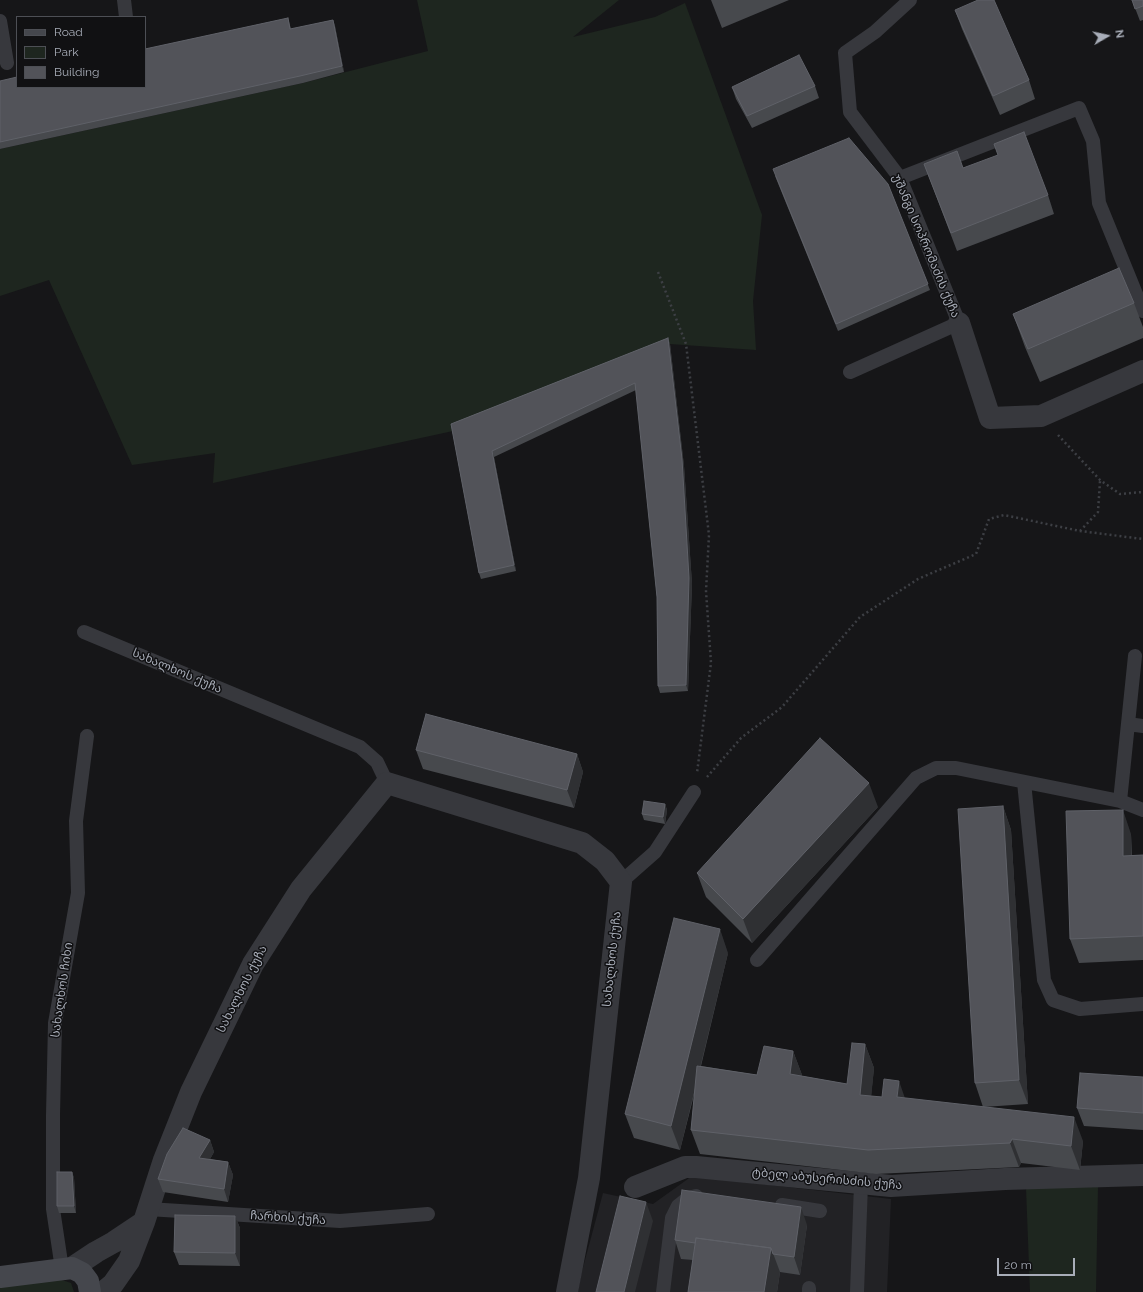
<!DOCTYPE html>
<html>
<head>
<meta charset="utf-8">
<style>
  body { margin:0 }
  #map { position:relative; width:1143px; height:1292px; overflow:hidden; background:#161618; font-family:Raleway,sans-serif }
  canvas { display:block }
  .legend { position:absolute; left:16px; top:16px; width:130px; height:72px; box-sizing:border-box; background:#111113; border:1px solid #4d4f55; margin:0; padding:5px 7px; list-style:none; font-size:12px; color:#a8adb8 }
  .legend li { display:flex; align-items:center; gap:8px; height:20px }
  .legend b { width:20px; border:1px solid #4d4f55 }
  .north { position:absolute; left:1087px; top:16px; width:40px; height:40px; -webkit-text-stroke:3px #111113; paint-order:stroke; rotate:81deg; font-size:11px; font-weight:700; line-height:16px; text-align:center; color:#a8adb8 }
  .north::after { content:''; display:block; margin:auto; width:14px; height:18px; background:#a8adb8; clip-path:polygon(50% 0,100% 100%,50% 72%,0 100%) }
  .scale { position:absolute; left:997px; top:1258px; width:78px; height:18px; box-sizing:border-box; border:2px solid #a8adb8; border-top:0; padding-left:5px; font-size:12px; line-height:14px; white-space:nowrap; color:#a8adb8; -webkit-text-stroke:3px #111113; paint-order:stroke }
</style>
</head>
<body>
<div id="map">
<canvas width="1143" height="1292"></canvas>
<ul class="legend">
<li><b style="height:5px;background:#45474d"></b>Road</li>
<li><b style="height:11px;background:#1e261f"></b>Park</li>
<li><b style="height:11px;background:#525359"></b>Building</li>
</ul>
<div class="north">N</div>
<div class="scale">20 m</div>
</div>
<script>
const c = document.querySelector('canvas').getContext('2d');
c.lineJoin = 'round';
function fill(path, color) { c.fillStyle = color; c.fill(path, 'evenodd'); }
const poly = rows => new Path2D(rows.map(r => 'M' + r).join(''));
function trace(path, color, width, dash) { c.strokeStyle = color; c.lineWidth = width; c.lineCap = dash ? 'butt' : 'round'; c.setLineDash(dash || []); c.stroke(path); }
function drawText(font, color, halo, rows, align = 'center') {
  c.font = font + ' Raleway,"Noto Sans Georgian",sans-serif'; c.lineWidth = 3; c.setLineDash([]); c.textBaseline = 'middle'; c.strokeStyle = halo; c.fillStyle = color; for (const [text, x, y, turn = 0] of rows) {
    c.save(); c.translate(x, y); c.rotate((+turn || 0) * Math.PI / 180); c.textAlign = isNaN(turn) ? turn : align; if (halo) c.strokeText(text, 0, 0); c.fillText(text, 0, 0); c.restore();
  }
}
fill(poly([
  [692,1176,891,1199,887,1292,578,1292,581,1275,603,1193,653,1204]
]), '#222225');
fill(poly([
  [417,0,619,0,573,37,655,17,685,3,762,215,753,301,756,350,670,344,453,431,213,483,215,453,132,465,49,280,0,296,0,149,303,83,428,51],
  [1098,1187,1096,1292,1030,1292,1026,1188],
  [59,1279,71,1283,74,1292,0,1292,0,1287]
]), '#1e261f');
trace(poly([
  [658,272,686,344,709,535,706,591,711,663,697,773],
  [1058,435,1100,480,1120,494,1143,492],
  [1080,531,1098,512,1100,481],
  [707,777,741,738,782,707,860,617,918,579,976,554,989,519,1004,515,1080,531,1143,539]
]), '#3d3f44', 2.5, [2, 3]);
trace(poly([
  [124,0,126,17],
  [0,21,7,63],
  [900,178,1079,108,1093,141,1099,203,1143,311],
  [850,372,959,323,900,178,850,112,845,53,875,32,910,0],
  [84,632,360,747,377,762,387,783],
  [1128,724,1143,726],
  [1024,782,1044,980,1053,1000,1080,1009,1143,1004],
  [1120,801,1135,656],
  [621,882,655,852,694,792],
  [757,960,916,778,936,768,956,768,1120,801,1143,810],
  [782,1205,820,1211],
  [148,1209,340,1221,428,1214],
  [62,1269,53,1209,53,1115,55,1023,78,893,76,821,87,736],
  [663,1292,672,1218,678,1206,688,1198,696,1196],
  [809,1292,809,1288],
  [857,1292,861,1184]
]), '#37383d', 14);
trace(poly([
  [959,323,990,418,1041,416,1143,371],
  [635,1187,685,1167,696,1167,891,1186,1005,1179,1143,1175],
  [72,1268,96,1252,114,1242,144,1222],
  [103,1292,113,1284,129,1261,144,1222,164,1160,191,1092,253,964,301,889,387,783,582,843,605,861,621,882,589,1178,567,1292]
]), '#37383d', 22);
trace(poly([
  [0,1277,72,1268,82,1273,88,1281,90,1292]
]), '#45474d', 22);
fill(poly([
  [711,0,789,0,722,28],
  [1132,0,1143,0,1143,20,1140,21],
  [955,10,1029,80,1035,99,1000,115,962,29],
  [288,18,291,29,333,20,335,26,344,72,303,83,0,149,0,81],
  [815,86,819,98,752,128,736,99,732,87],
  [924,164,963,168,1048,195,1054,214,957,251],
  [775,176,888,184,930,290,838,331],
  [1134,303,1143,327,1143,338,1040,382,1025,347,1013,314],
  [668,338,670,344,684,466,692,584,688,691,660,693,658,686,657,597,636,390,494,457,516,571,481,579,479,573,451,424],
  [416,750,577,754,583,772,574,808,423,769],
  [665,804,667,810,665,824,644,820,642,814],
  [1003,806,1011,830,1028,1104,983,1107,975,1083],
  [878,807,752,943,706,897,697,873],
  [1131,834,1132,855,1143,855,1143,960,1079,963,1070,939],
  [728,953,701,1066,757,1075,793,1051,802,1075,802,1076,847,1084,865,1044,874,1068,871,1096,882,1097,905,1098,1083,1141,1080,1170,1021,1163,1019,1167,876,1174,700,1154,691,1130,695,1091,680,1150,634,1138,625,1114],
  [1143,1077,1143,1130,1084,1126,1077,1108],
  [210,1140,214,1152,210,1159,228,1162,233,1175,228,1202,163,1192,158,1179],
  [72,1172,74,1178,76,1213,59,1213,57,1206],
  [235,1216,240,1228,240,1266,179,1265,174,1252],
  [807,1225,800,1275,780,1272,777,1292,688,1292,693,1260,681,1259,675,1240]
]), '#47494d');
fill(poly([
  [333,20,335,26,344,72,342,66],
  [668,338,670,344,684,466,692,584,688,691,686,685],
  [492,451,494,457,516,571,514,565],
  [577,754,583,772,574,808,567,790],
  [869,783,878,807,752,943,743,919],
  [665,804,667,810,665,824,663,817],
  [1003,806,1011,830,1028,1104,1019,1080],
  [1123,810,1131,834,1132,880,1123,856],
  [720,929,728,953,680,1150,671,1126],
  [865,1044,874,1068,869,1119,860,1095],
  [793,1051,802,1075,799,1098,790,1074],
  [899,1081,907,1104,897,1097],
  [1074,1117,1083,1141,1080,1170,1071,1146],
  [1012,1139,1021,1163,1019,1167,1010,1143],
  [210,1140,214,1152,204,1170,199,1158],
  [228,1162,233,1175,228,1202,224,1189],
  [72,1172,74,1178,76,1213,74,1206],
  [646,1202,653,1221,635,1292,624,1292],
  [801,1207,807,1225,800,1275,794,1257],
  [235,1216,240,1228,240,1266,235,1253],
  [771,1248,780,1272,777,1292,764,1292]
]), '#2f3033');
const building = poly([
  [978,0,994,0,1029,80,993,96,955,10,978,0],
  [1132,0,1143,0,1143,6,1135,9,1132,0],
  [288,18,290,29,333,20,342,66,300,76,0,142,0,81,17,77,17,87,145,87,145,49,288,18],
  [799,55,815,86,747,116,732,87,799,55],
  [1024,132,1048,195,951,233,924,164,957,151,963,168,998,155,994,144,1024,132],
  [849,138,888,184,928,284,836,324,773,169,849,138],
  [1119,268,1134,303,1028,349,1013,314,1119,268],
  [668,338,682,459,689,578,686,685,658,686,657,597,635,383,492,451,514,565,479,573,451,424,668,338],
  [426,714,577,754,567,790,416,750,426,714],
  [820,738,869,783,743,919,697,873,820,738],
  [644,801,665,804,663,817,642,814,644,801],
  [1003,806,1019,1080,975,1083,958,809,1003,806],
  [1123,810,1123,856,1143,855,1143,936,1070,939,1066,811,1123,810],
  [674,918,720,929,671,1126,625,1114,674,918],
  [852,1043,865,1044,860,1095,882,1097,884,1079,899,1081,897,1097,1074,1117,1071,1146,1012,1139,1010,1143,868,1150,691,1130,697,1066,757,1075,764,1046,793,1051,790,1074,847,1084,852,1043],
  [1080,1073,1143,1077,1143,1113,1077,1108,1080,1073],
  [183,1128,210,1140,199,1158,228,1162,224,1189,158,1179,167,1154,183,1128],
  [57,1172,72,1172,74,1206,57,1206,57,1172],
  [682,1190,801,1207,794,1257,773,1254,771,1248,696,1238,695,1243,675,1240,682,1190],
  [620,1196,646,1202,624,1292,596,1292,620,1196],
  [175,1215,235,1216,235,1253,174,1252,175,1215],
  [696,1238,771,1248,764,1292,688,1292,696,1238]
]);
fill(building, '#525359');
trace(building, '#5f6168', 1);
drawText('12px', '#a8adb8', '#111113', [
  ["უშანგი სოპრომაძის ქუჩა",926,246,67],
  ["სახალხოს ქუჩა",177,671,23],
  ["სახალხოს ქუჩა",612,959,-84],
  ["სახალხოს ქუჩა",242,989,-63],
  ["სახალხოს ჩიხი",62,990,-82],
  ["ტბელ აბუსერისძის ქუჩა",827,1179,5],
  ["ჩარხის ქუჩა",288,1218,4]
]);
</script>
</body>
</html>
